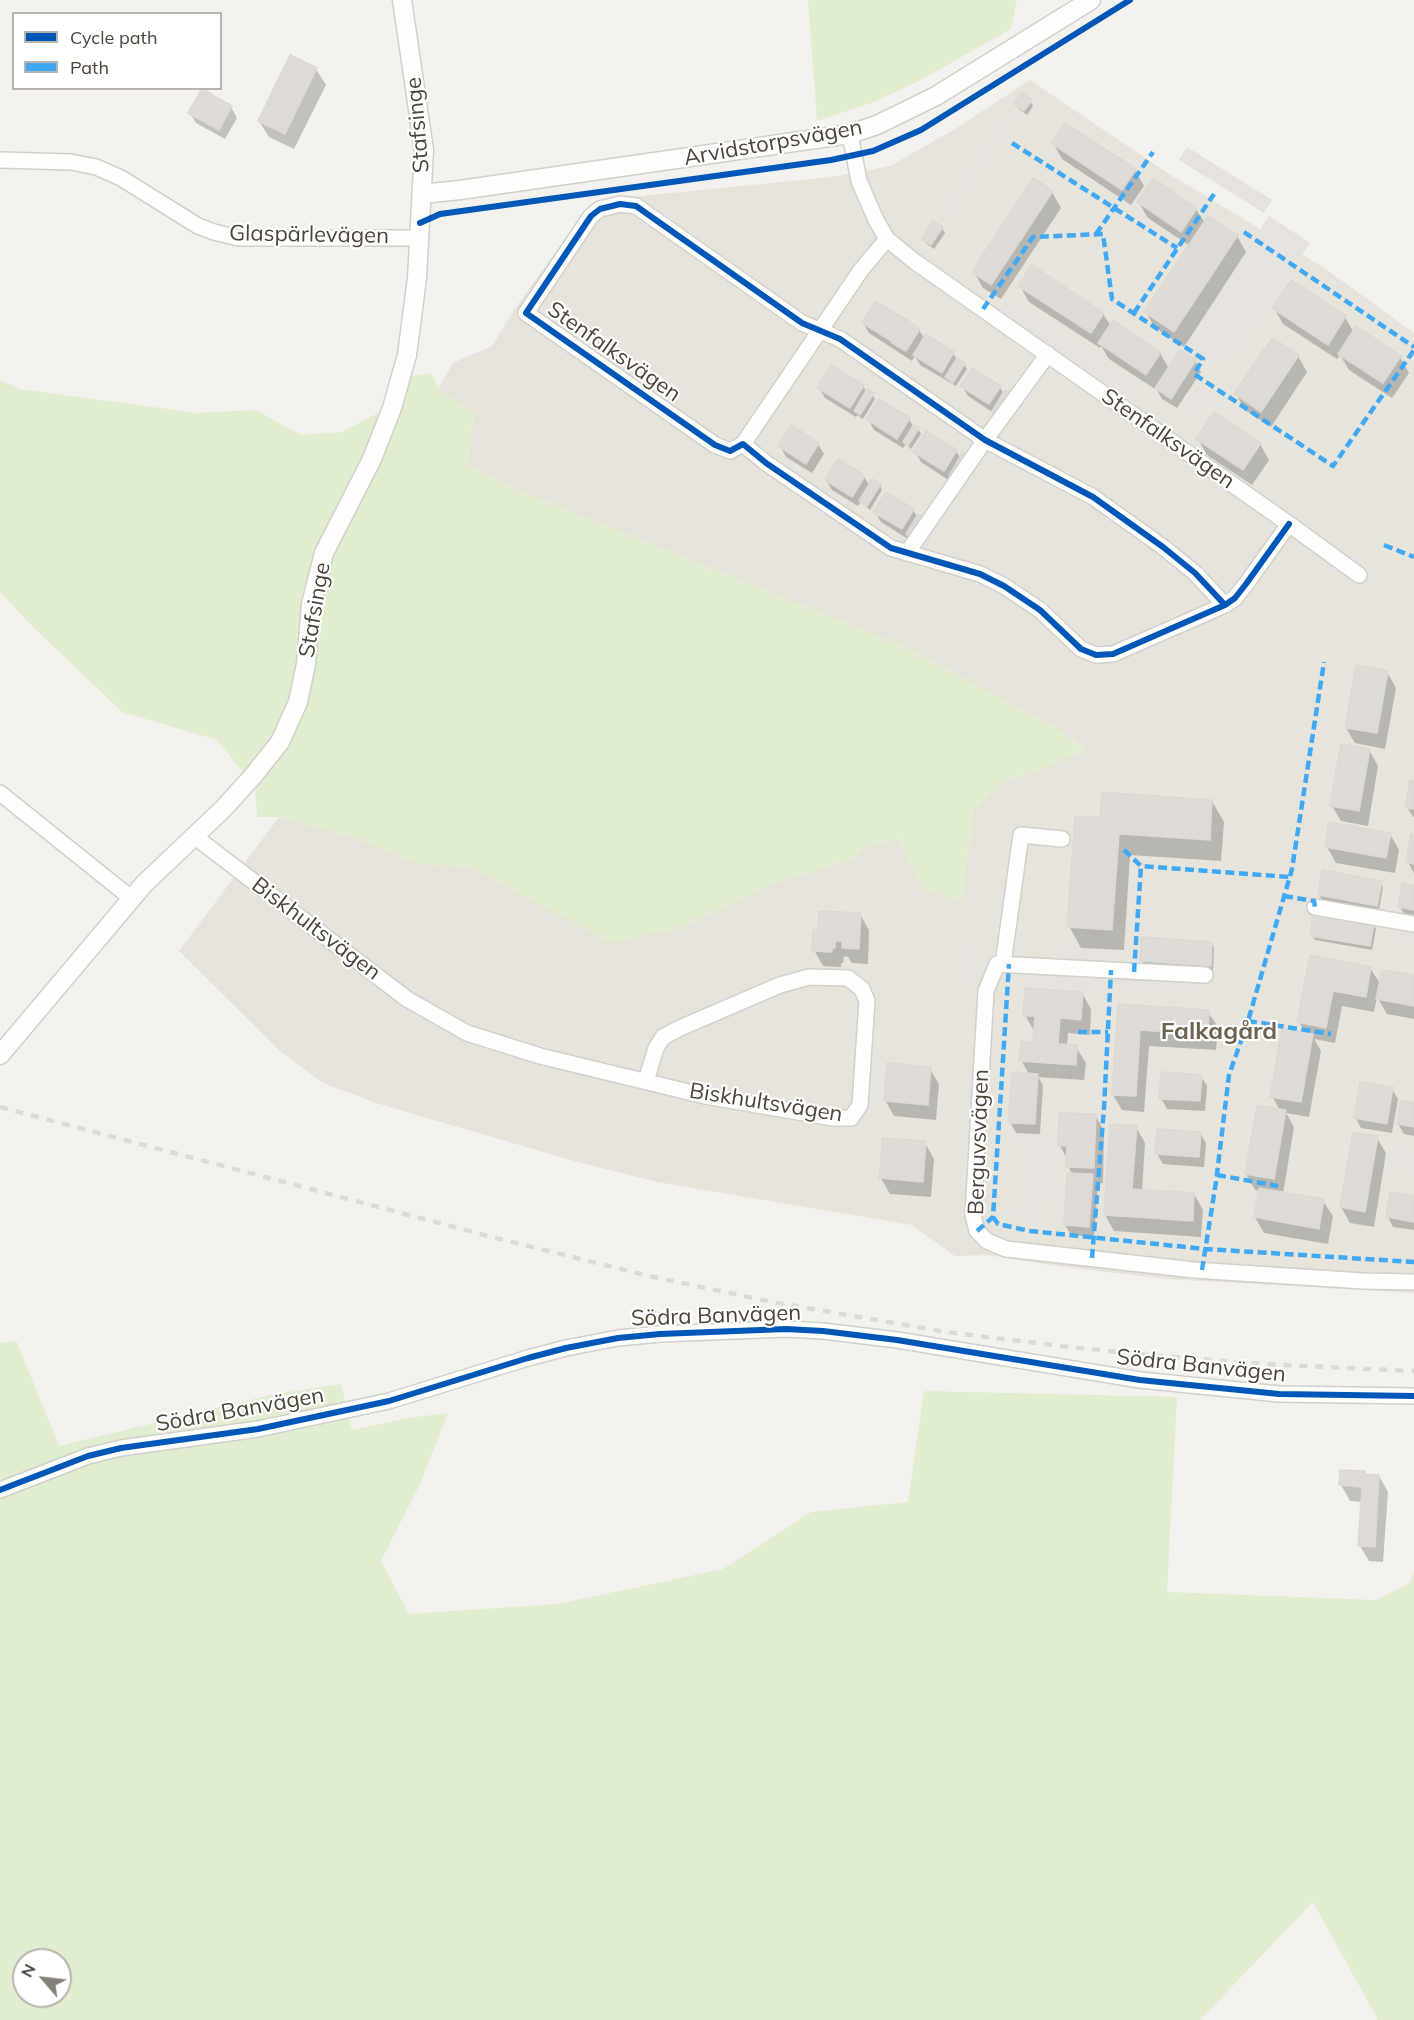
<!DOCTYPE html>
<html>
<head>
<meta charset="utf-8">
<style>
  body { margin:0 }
  #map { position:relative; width:1414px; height:2020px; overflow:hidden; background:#f4f2ee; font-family:Mulish,sans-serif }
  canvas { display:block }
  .legend { position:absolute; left:12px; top:12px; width:210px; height:78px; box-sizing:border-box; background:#fff; border:2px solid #b7b4b0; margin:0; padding:8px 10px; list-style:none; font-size:18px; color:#4b4439 }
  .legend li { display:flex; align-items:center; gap:12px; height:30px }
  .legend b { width:30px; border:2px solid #b7b4b0 }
  .north { position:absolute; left:12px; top:1948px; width:60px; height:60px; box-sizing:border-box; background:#fff; border:2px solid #b7b4b0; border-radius:50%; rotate:298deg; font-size:16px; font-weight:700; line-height:24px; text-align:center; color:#4b4439 }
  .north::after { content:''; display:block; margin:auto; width:21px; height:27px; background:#868178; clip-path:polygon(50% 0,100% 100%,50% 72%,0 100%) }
</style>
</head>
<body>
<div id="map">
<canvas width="1414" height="2020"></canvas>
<ul class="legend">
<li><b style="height:8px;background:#0057b8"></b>Cycle path</li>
<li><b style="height:8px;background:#3fa9f5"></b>Path</li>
</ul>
<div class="north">N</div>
</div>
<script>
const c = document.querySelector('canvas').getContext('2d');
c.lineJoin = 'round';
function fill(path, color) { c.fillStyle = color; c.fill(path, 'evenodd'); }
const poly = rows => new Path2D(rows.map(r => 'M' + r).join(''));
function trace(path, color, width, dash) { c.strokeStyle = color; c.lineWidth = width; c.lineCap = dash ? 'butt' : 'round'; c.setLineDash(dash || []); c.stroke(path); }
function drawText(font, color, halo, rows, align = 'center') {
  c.font = font + ' Mulish,sans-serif'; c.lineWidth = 4.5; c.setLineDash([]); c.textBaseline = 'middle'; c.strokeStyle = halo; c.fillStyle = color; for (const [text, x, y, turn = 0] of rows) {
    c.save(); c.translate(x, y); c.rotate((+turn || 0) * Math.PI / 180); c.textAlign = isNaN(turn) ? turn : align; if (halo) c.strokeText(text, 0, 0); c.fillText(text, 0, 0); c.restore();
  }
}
fill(poly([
  [1030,80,1169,174,1323,267,1414,333,1414,1293,1166,1279,1056,1266,988,1255,955,1256,912,1225,658,1182,574,1161,376,1103,323,1083,279,1050,179,951,279,817,359,839,418,864,468,866,497,880,678,929,777,882,851,860,865,848,899,839,923,889,961,900,974,809,1005,781,1037,771,1085,750,1061,731,903,646,518,490,467,465,474,414,438,389,453,363,492,346,514,310,589,205,621,198,832,177,890,166,955,129]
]), '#e7e4dc');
fill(poly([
  [808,0,1017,0,1011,29,919,81,874,102,817,121],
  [432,373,438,389,474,414,467,465,518,490,903,646,1061,731,1085,751,1037,771,1005,781,974,809,961,901,923,889,899,839,865,848,851,860,777,882,678,929,611,943,469,866,418,864,359,839,279,817,257,817,255,787,217,740,122,712,30,624,0,592,0,380,20,389,197,413,256,410,301,435,342,432,380,412,413,376],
  [16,1340,59,1446,275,1394,341,1384,352,1430,408,1418,448,1413,420,1484,381,1561,409,1614,558,1604,723,1569,811,1512,908,1502,924,1391,1177,1397,1167,1592,1376,1600,1411,1582,1414,1568,1414,2020,1378,2020,1313,1902,1200,2020,0,2020,0,1343],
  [24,1960,60,1960,60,1996,24,1996]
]), '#e1eecf');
fill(poly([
  [1011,108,1020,114,947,224,938,218],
  [1187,147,1272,200,1264,213,1179,160],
  [1269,216,1310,243,1227,369,1186,343],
  [1015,302,1137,383,1128,397,1006,316],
  [1198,384,1214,395,1195,424,1179,413],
  [1390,928,1414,932,1414,944,1388,940],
  [966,938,978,939,977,986,965,986],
  [1057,944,1120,948,1119,963,1056,959],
  [1030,973,1101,978,1100,992,1029,987],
  [1118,980,1206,984,1206,998,1117,994],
  [1011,1129,1051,1131,1045,1224,1005,1221,1006,1207,1020,1207,1024,1144,1011,1143],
  [1395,1144,1414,1147,1414,1175,1390,1171]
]), '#e6e3df');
fill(poly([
  [316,69,326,85,294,149,269,137,259,121],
  [1030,101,1033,106,1027,115,1019,109,1016,104],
  [231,107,237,118,225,139,196,123,190,113],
  [1053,143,1135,170,1144,186,1131,205,1062,159],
  [1052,192,1061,208,1001,299,983,288,974,272],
  [1139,203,1196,209,1205,223,1237,236,1246,252,1184,347,1155,328,1146,312,1190,246,1148,218],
  [934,223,942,228,945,233,934,249,926,243,923,239],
  [1020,286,1103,314,1111,326,1160,353,1169,369,1195,361,1201,372,1177,408,1162,399,1156,388,1155,389,1109,359,1101,346,1100,348,1029,302],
  [1274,308,1345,317,1354,333,1400,357,1409,373,1392,398,1349,370,1340,355,1337,359,1283,324],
  [863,323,919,330,925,339,926,336,953,353,957,360,964,364,967,369,956,386,920,365,915,356,912,361,869,333],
  [1298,356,1307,372,1271,427,1245,410,1236,394],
  [863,386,867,393,872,394,875,399,863,419,857,415,856,417,825,398,819,388],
  [962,386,1000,387,1004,394,995,414,968,396],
  [868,419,909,419,914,428,918,429,921,434,911,449,906,444,903,448,874,430],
  [1198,439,1260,444,1269,460,1252,485,1207,455],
  [818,444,824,454,812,473,786,457,780,446],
  [956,451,961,459,950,481,921,462,915,452],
  [864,477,870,486,880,485,882,490,870,510,861,502,858,506,832,490,826,480],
  [886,494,913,510,918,518,926,520,908,539,881,522,875,512],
  [1387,672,1396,688,1385,749,1355,743,1346,728],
  [1369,750,1378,766,1368,826,1341,821,1332,806],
  [1414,782,1414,818,1407,807],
  [1212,801,1224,822,1221,861,1130,855,1124,950,1081,948,1069,926,1101,819],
  [1390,834,1399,850,1395,873,1336,863,1327,847],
  [1414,835,1414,873,1408,862],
  [1381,882,1383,887,1379,910,1322,900,1319,895],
  [1414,887,1414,918,1406,917,1400,907],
  [860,914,869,930,868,964,852,963,848,957,844,956,843,963,841,963,841,967,823,966,814,950],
  [1373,924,1376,929,1372,950,1315,940,1312,935],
  [1211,943,1214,948,1213,970,1144,965,1141,960],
  [1311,957,1370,968,1381,985,1414,977,1414,1019,1387,1014,1377,997,1374,1012,1342,1006,1335,1043,1314,1039,1321,1051,1309,1117,1286,1113,1294,1127,1283,1194,1323,1201,1333,1216,1328,1244,1264,1233,1255,1217,1260,1191,1255,1190,1246,1174,1280,1111,1272,1096,1306,1034,1299,1022],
  [1082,993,1091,1009,1090,1035,1068,1033,1067,1046,1076,1047,1086,1063,1084,1080,1038,1077,1043,1085,1040,1134,1016,1133,1010,1122,1029,1074,1021,1060,1034,1044,1034,1031,1025,1015],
  [1120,1006,1208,1012,1218,1027,1216,1050,1149,1046,1144,1112,1122,1110,1113,1095],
  [930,1069,939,1084,936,1120,894,1116,885,1100],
  [1201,1076,1207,1086,1205,1111,1167,1109,1161,1098],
  [1392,1089,1398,1099,1392,1133,1361,1128,1355,1117],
  [1414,1104,1414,1136,1404,1134,1398,1124],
  [1095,1115,1104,1131,1103,1183,1096,1183,1098,1186,1094,1237,1071,1235,1065,1225,1072,1174,1068,1166,1068,1160,1060,1146],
  [1136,1127,1145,1143,1142,1191,1194,1194,1203,1210,1201,1237,1114,1231,1105,1215],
  [1200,1133,1206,1143,1204,1167,1163,1164,1157,1154],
  [1377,1138,1386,1153,1374,1227,1350,1223,1341,1207],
  [925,1143,934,1159,931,1197,890,1194,881,1178],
  [1414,1198,1414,1230,1393,1227,1388,1217],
  [1364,1472,1366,1475,1379,1476,1388,1492,1383,1562,1369,1561,1360,1546,1363,1502,1350,1501,1341,1485]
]), '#0003');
const building = poly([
  [290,55,317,68,285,134,258,121,290,55],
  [202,89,232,106,219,130,188,113,202,89],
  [1022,93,1032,100,1024,111,1014,104,1022,93],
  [1065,123,1136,169,1122,190,1051,143,1065,123],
  [1033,178,1053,191,991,285,972,272,1033,178],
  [1153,178,1197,208,1181,232,1137,202,1153,178],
  [1208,216,1238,235,1174,332,1144,312,1208,216],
  [933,221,943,227,931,245,922,239,933,221],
  [1032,265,1104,313,1091,333,1018,286,1032,265],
  [1291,280,1346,316,1328,345,1272,308,1291,280],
  [875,301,907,320,893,342,862,323,875,301],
  [907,320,920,329,906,351,892,343,907,320],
  [1113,320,1161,352,1146,375,1098,343,1113,320],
  [1356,326,1401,356,1383,383,1338,354,1356,326],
  [926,334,954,352,942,373,913,355,926,334],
  [1272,338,1299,355,1261,412,1234,394,1272,338],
  [1180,350,1196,360,1171,399,1155,388,1180,350],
  [957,358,965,363,953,383,945,377,957,358],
  [831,365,864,385,850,408,817,388,831,365],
  [972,368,1001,386,989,404,960,386,972,368],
  [867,389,874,393,860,415,854,411,867,389],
  [1005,390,1014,395,1001,417,992,411,1005,390],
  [879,399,910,418,897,439,866,419,879,399],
  [1214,412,1261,443,1243,470,1196,439,1214,412],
  [914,424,919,428,908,446,903,442,914,424],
  [791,425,819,443,806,464,778,446,791,425],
  [926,431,957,450,944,471,913,452,926,431],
  [962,453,970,458,956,480,949,476,962,453],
  [838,459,865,476,852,497,825,480,838,459],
  [872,479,881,484,867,506,859,501,872,479],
  [886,492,914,509,902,529,873,512,886,492],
  [918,514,927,519,914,539,906,534,918,514],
  [1356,665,1388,671,1377,733,1345,728,1356,665],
  [1341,744,1370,749,1359,811,1330,806,1341,744],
  [1410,780,1414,781,1414,809,1405,808,1410,780],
  [1102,792,1212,800,1210,840,1119,834,1112,930,1067,927,1075,816,1100,818,1102,792],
  [1329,822,1391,833,1386,858,1325,847,1329,822],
  [1411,833,1414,834,1414,864,1406,862,1411,833],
  [1322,870,1382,881,1377,906,1318,895,1322,870],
  [1402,883,1414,885,1414,910,1398,907,1402,883],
  [819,911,861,913,859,949,842,948,842,941,835,941,835,948,832,948,832,952,812,951,813,930,818,930,819,911],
  [1314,912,1374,923,1370,946,1310,936,1314,912],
  [1141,937,1212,942,1211,966,1140,961,1141,937],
  [1310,955,1371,967,1366,997,1333,991,1326,1028,1297,1022,1310,955],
  [1382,970,1414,975,1414,1006,1376,999,1382,970],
  [1025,988,1083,992,1081,1020,1060,1018,1058,1044,1077,1045,1076,1065,1019,1061,1021,1041,1033,1042,1035,1016,1023,1016,1025,988],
  [1118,1004,1209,1010,1208,1035,1140,1030,1136,1096,1112,1095,1118,1004],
  [1282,1028,1313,1034,1301,1102,1270,1097,1282,1028],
  [887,1063,931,1067,928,1105,884,1101,887,1063],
  [1012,1072,1038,1074,1035,1124,1008,1123,1012,1072],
  [1161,1072,1202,1075,1200,1101,1159,1099,1161,1072],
  [1360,1082,1393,1087,1387,1124,1354,1118,1360,1082],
  [1401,1100,1414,1102,1414,1127,1397,1124,1401,1100],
  [1257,1105,1286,1110,1274,1179,1245,1174,1257,1105],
  [1059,1113,1096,1114,1094,1168,1066,1167,1067,1146,1058,1146,1059,1113],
  [1110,1124,1137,1125,1132,1189,1194,1193,1193,1221,1104,1215,1110,1124],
  [1157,1129,1201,1132,1199,1157,1155,1154,1157,1129],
  [1353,1132,1378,1136,1365,1212,1340,1207,1353,1132],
  [883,1138,926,1141,923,1182,879,1178,883,1138],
  [1067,1173,1093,1174,1089,1227,1064,1225,1067,1173],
  [1259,1188,1324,1199,1319,1229,1254,1217,1259,1188],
  [1390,1192,1414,1196,1414,1222,1386,1217,1390,1192],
  [1340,1470,1365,1471,1365,1474,1379,1475,1375,1547,1358,1546,1362,1487,1339,1485,1340,1470]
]);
fill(building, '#dedbd6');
trace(building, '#dcd9d4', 1.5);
const minor = poly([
  [850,134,859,181,876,220,887,239,914,261,1289,524,1359,575],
  [0,160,71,162,96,167,121,178,198,226,214,232,239,238,419,238],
  [743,444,861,270,887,239],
  [907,553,985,440,1048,354],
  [1225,605,1195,573,1163,547,1093,497,985,440,840,339,802,323,636,206,620,204,600,209,591,216,526,313,715,445,730,451,743,444,766,463,891,548,980,574,1004,586,1040,610,1081,649,1096,655,1113,654,1225,605,1235,598,1246,584,1289,524],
  [0,793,131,898],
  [194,836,407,999,467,1033,540,1056,705,1096,833,1118,851,1118,860,1105,867,1001,862,989,848,978,809,977,780,985,680,1028,663,1037,656,1048,646,1081],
  [1315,907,1414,924],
  [1003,964,1021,835,1062,839],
  [1205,975,997,964,986,991,973,1215,977,1231,987,1241,1006,1249,1194,1270,1363,1281,1414,1282],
  [0,1490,88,1456,121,1448,258,1429,389,1401,528,1358,566,1348,618,1338,660,1334,786,1329,823,1331,897,1340,1140,1380,1279,1394,1414,1396]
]);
const tertiary = poly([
  [422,194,460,190,850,134,877,125,936,96,1091,0],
  [0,1055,144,884,223,809,253,776,280,742,298,702,306,664,311,604,324,553,372,459,392,408,407,355,417,278,424,150,402,0]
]);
trace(minor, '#d2d0cb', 18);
trace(tertiary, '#d2d0cb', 21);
trace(minor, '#fdfdfc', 15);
trace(tertiary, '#fdfdfc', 18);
trace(poly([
  [0,1107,492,1237,649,1276,772,1302,946,1332,1069,1347,1149,1355,1264,1364,1414,1371]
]), '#dbdbda', 4.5, [8, 8]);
trace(poly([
  [1012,143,1177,248],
  [1244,232,1414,347],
  [1096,234,1153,152],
  [983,309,1033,237,1103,234,1112,299,1203,359,1194,374,1333,466,1414,350],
  [1134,313,1214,194],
  [1384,545,1414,557],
  [1124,850,1141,866,1290,877],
  [1284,896,1314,901,1315,907],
  [1134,972,1141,866],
  [1248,1021,1331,1034],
  [1078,1032,1108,1032],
  [1217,1175,1278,1186],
  [993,1217,998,1224,1030,1231,1205,1249,1414,1262],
  [977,1231,993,1217,1009,964],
  [1092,1258,1104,1108,1111,970],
  [1202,1270,1216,1182,1229,1075,1248,1021,1292,869,1324,662]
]), '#3fa9f5', 4.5, [9, 4.5]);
trace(poly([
  [420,223,440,214,831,160,873,151,921,130,1130,0],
  [1225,605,1195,573,1163,547,1093,497,985,440,840,339,802,323,636,206,620,204,600,209,591,216,526,313,715,445,730,451,743,444,766,463,891,548,980,574,1004,586,1040,610,1081,649,1096,655,1113,654,1225,605,1235,598,1246,584,1289,524],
  [0,1490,88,1456,121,1448,258,1429,389,1401,528,1358,566,1348,618,1338,660,1334,786,1329,823,1331,897,1340,1140,1380,1279,1394,1414,1396]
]), '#0057b8', 6);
drawText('22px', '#4b4439', '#fff', [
  ["Stafsinge",418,125,-95],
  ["Arvidstorpsvägen",773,143,-10],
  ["Glaspärlevägen",309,235,1],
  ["Stenfalksvägen",614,352,35],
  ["Stenfalksvägen",1168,439,35],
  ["Stafsinge",315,610,-80],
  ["Biskhultsvägen",316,929,37],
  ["Biskhultsvägen",766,1103,9],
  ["Berguvsvägen",979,1142,-88],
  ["Södra Banvägen",716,1316,-2],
  ["Södra Banvägen",1201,1366,6],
  ["Södra Banvägen",240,1410,-10]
]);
drawText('bold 24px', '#6e6250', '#fff', [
  ["Falkagård",1219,1032]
]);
</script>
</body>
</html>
